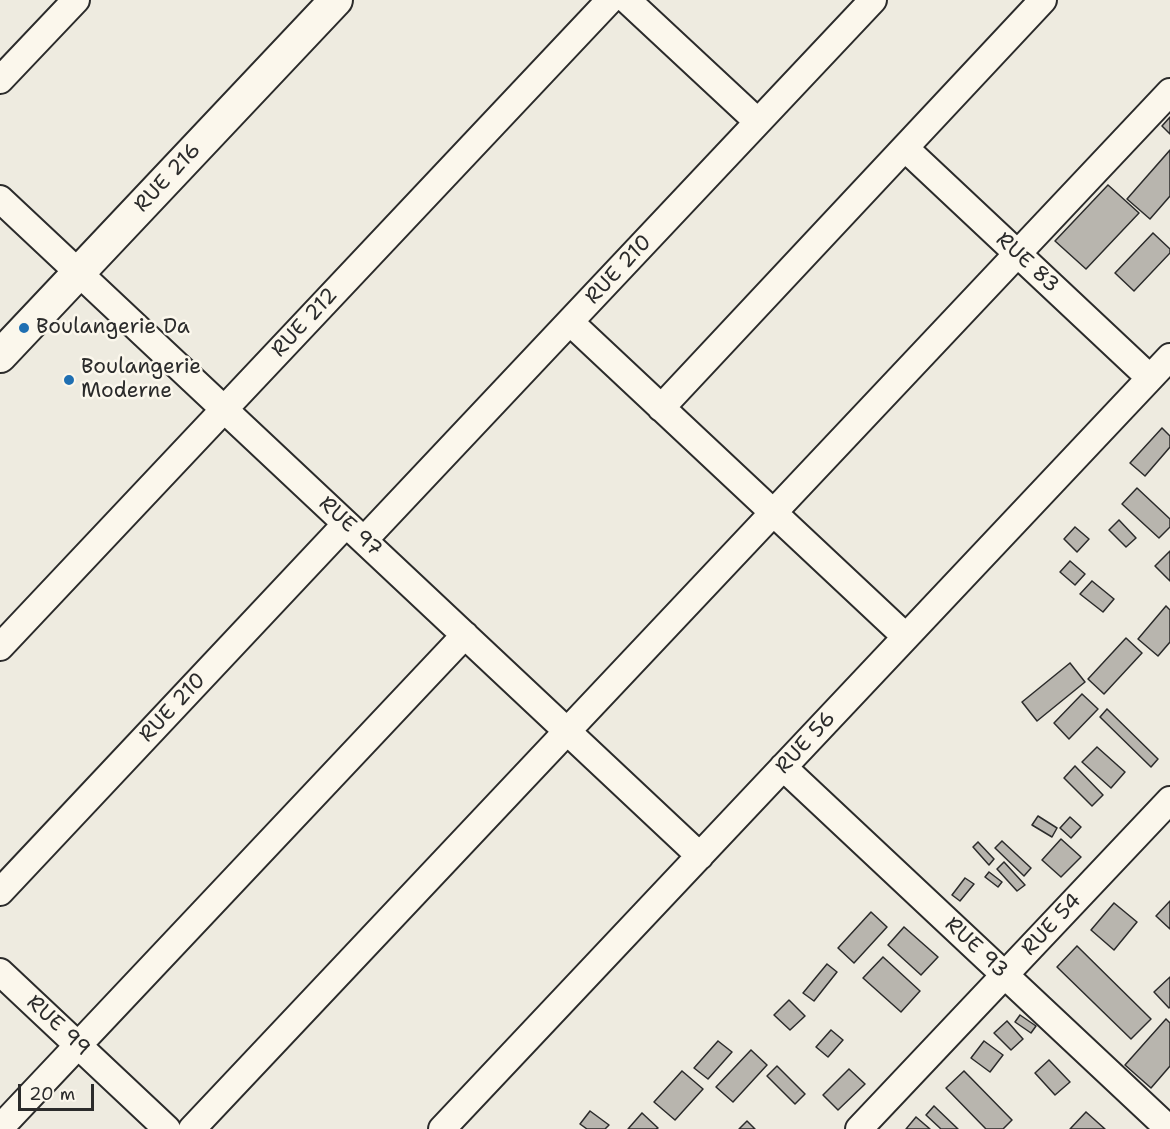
<!DOCTYPE html>
<html>
<head>
<meta charset="utf-8">
<style>
  body { margin:0 }
  #map { position:relative; width:1170px; height:1129px; overflow:hidden; background:#eeebe0; font-family:"Shantell Sans",sans-serif }
  canvas { display:block }
  .scale { position:absolute; left:18px; top:1084px; width:76px; height:27px; box-sizing:border-box; border:3px solid #2b2b2b; border-top:0; padding-left:8px; font-size:18px; line-height:21px; white-space:nowrap; color:#2b2b2b; -webkit-text-stroke:4px #fbf7ec; paint-order:stroke }
</style>
</head>
<body>
<div id="map">
<canvas width="1170" height="1129"></canvas>
<div class="scale">20 m</div>
</div>
<script>
const c = document.querySelector('canvas').getContext('2d');
c.lineJoin = 'round';
function fill(path, color) { c.fillStyle = color; c.fill(path, 'evenodd'); }
const poly = rows => new Path2D(rows.map(r => 'M' + r).join(''));
function trace(path, color, width, dash) { c.strokeStyle = color; c.lineWidth = width; c.lineCap = dash ? 'butt' : 'round'; c.setLineDash(dash || []); c.stroke(path); }
function drawText(font, color, halo, rows, align = 'center') {
  c.font = font + ' "Shantell Sans",sans-serif'; c.lineWidth = 5; c.setLineDash([]); c.textBaseline = 'middle'; c.strokeStyle = halo; c.fillStyle = color; for (const [text, x, y, turn = 0] of rows) {
    c.save(); c.translate(x, y); c.rotate((+turn || 0) * Math.PI / 180); c.textAlign = isNaN(turn) ? turn : align; if (halo) c.strokeText(text, 0, 0); c.fillText(text, 0, 0); c.restore();
  }
}
const building = poly([
  [1170,117,1170,134,1162,126,1170,117],
  [1170,150,1170,196,1150,219,1127,199,1170,150],
  [1108,185,1139,213,1086,269,1055,241,1108,185],
  [1153,233,1170,249,1170,253,1134,291,1115,273,1153,233],
  [1162,428,1170,436,1170,447,1145,476,1130,463,1162,428],
  [1137,488,1170,519,1170,527,1159,538,1122,504,1137,488],
  [1119,520,1136,538,1126,547,1109,530,1119,520],
  [1075,527,1089,539,1077,552,1064,539,1075,527],
  [1170,551,1170,581,1155,566,1170,551],
  [1070,561,1085,574,1075,585,1060,572,1070,561],
  [1092,581,1114,599,1103,612,1080,594,1092,581],
  [1166,606,1170,610,1170,642,1158,656,1138,639,1166,606],
  [1126,638,1142,653,1104,694,1088,679,1126,638],
  [1070,663,1085,682,1037,721,1022,702,1070,663],
  [1082,694,1098,709,1069,739,1054,723,1082,694],
  [1107,709,1158,759,1151,767,1100,717,1107,709],
  [1097,747,1125,772,1111,788,1082,762,1097,747],
  [1075,766,1103,795,1092,806,1064,778,1075,766],
  [1038,816,1057,828,1052,837,1032,825,1038,816],
  [1070,817,1081,827,1071,838,1060,828,1070,817],
  [1061,839,1081,857,1061,877,1042,860,1061,839],
  [1002,841,1031,868,1024,876,995,848,1002,841],
  [978,842,994,859,989,865,973,847,978,842],
  [1004,862,1025,885,1017,891,997,869,1004,862],
  [989,872,1002,882,998,887,985,877,989,872],
  [965,878,974,884,960,901,952,895,965,878],
  [1170,901,1170,929,1156,916,1170,901],
  [1114,903,1137,922,1114,950,1091,930,1114,903],
  [871,912,887,927,854,963,838,948,871,912],
  [904,927,938,957,921,975,888,945,904,927],
  [1077,946,1151,1019,1131,1039,1057,967,1077,946],
  [883,957,920,991,901,1012,863,978,883,957],
  [827,964,837,972,814,1001,803,993,827,964],
  [1170,977,1170,1007,1169,1008,1154,992,1170,977],
  [789,1000,805,1016,790,1030,774,1015,789,1000],
  [1020,1015,1036,1026,1031,1033,1015,1022,1020,1015],
  [1166,1019,1170,1023,1170,1066,1151,1088,1125,1065,1166,1019],
  [1007,1021,1023,1039,1011,1050,994,1033,1007,1021],
  [831,1030,843,1040,828,1057,816,1047,831,1030],
  [718,1041,732,1052,708,1079,694,1068,718,1041],
  [984,1041,1003,1055,990,1072,971,1058,984,1041],
  [751,1050,767,1065,733,1102,716,1087,751,1050],
  [1049,1060,1070,1082,1055,1095,1035,1073,1049,1060],
  [777,1066,805,1094,795,1104,767,1076,777,1066],
  [849,1069,865,1084,838,1110,823,1095,849,1069],
  [682,1071,703,1089,675,1120,654,1102,682,1071],
  [964,1071,1012,1120,1003,1129,986,1129,946,1088,964,1071],
  [934,1106,958,1129,941,1129,926,1115,934,1106],
  [590,1111,609,1125,605,1129,587,1129,580,1124,590,1111],
  [1086,1112,1105,1129,1070,1129,1086,1112],
  [642,1113,658,1128,656,1129,628,1129,642,1113],
  [916,1117,930,1129,906,1129,916,1117],
  [747,1121,755,1129,739,1129,747,1121]
]);
fill(building, '#b8b5ae');
trace(building, '#2b2b2b', 1.5);
const minor = poly([
  [627,0,758,122],
  [0,80,76,0],
  [905,148,1150,378],
  [0,199,700,856],
  [570,322,906,637],
  [661,408,1043,0],
  [364,540,873,0],
  [0,647,610,0],
  [783,767,1169,1129],
  [0,892,346,524],
  [0,972,167,1129],
  [0,1128,465,635],
  [192,1129,1170,92],
  [442,1129,1170,357],
  [859,1129,1170,800]
]);
const tertiary = poly([
  [0,356,336,0]
]);
trace(minor, '#2b2b2b', 30);
trace(tertiary, '#2b2b2b', 36);
trace(minor, '#fbf7ec', 26);
trace(tertiary, '#fbf7ec', 32);
for (const [x, y, r, color] of [
  [24,328,6,"#1f6fb2"],
  [69,380,6,"#1f6fb2"]
]) { const dot = new Path2D(); dot.arc(x, y, r, 0, 2 * Math.PI); c.fillStyle = color; c.fill(dot); trace(dot, '#fbf7ec', 2); }
drawText('21px', '#2b2b2b', '#fbf7ec', [
  ["RUE 216",168,178,-47],
  ["RUE 83",1027,263,43],
  ["RUE 210",619,270,-47],
  ["RUE 212",305,323,-47],
  ["RUE 97",350,527,43],
  ["RUE 210",173,708,-47],
  ["RUE 56",806,743,-47],
  ["RUE 54",1052,925,-47],
  ["RUE 93",976,948,43],
  ["RUE 99",58,1026,43]
]);
drawText('21px', '#2b2b2b', '#fbf7ec', [
  ["Boulangerie Da",36,328],
  ["Boulangerie",81,368],
  ["Moderne",81,392]
], 'left');
</script>
</body>
</html>
